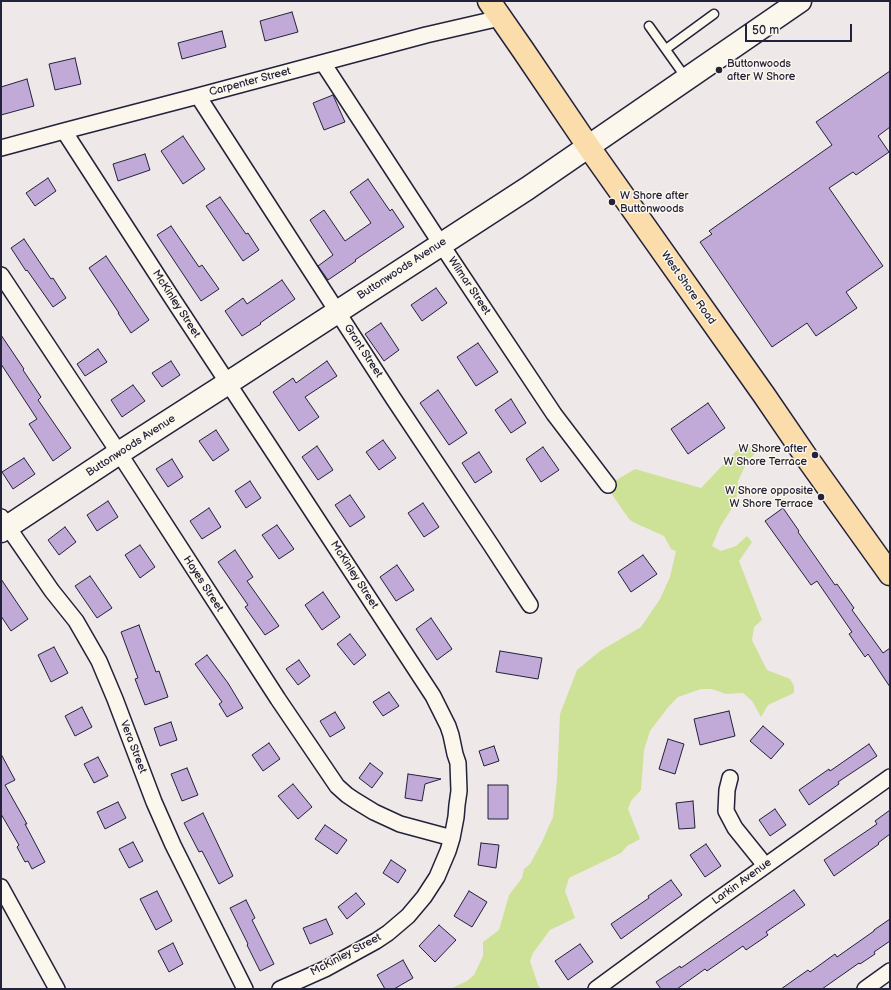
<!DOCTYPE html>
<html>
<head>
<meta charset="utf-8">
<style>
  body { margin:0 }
  #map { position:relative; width:891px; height:990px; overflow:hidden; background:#efe8e8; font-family:"Balsamiq Sans",sans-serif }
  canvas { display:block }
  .frame { position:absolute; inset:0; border:2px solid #22223b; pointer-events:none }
  .scale { position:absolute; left:745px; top:24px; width:107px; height:18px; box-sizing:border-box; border:2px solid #22223b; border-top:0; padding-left:5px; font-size:12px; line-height:14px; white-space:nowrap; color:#22223b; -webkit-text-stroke:3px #fbf7ec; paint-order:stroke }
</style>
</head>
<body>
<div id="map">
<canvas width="891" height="990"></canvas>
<div class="frame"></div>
<div class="scale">50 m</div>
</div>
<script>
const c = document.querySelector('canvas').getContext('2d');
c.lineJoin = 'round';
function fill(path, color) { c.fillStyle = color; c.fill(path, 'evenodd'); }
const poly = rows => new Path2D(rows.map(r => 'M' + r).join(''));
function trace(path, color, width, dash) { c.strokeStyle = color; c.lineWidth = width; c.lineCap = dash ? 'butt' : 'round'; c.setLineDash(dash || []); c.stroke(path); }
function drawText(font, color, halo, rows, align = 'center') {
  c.font = font + ' "Balsamiq Sans",sans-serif'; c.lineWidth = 3; c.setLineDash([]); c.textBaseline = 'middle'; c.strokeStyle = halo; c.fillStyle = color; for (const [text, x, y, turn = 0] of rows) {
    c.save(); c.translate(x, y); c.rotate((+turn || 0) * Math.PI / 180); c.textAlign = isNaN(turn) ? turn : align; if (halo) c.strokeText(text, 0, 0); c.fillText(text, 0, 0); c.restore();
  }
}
fill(poly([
  [754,447,756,450,756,452,746,464,738,481,736,502,720,527,712,546,721,551,736,546,747,536,752,542,739,561,762,620,754,627,752,640,767,670,790,679,794,686,794,693,768,705,761,717,752,701,743,693,726,694,712,689,701,689,678,697,669,706,650,731,644,750,641,790,631,801,628,809,640,839,627,846,621,853,569,878,565,891,575,918,550,930,533,953,530,961,538,985,541,989,450,989,467,981,474,975,483,956,483,942,499,930,509,895,522,878,524,869,530,864,541,844,553,817,557,780,560,714,577,670,600,651,641,627,660,599,670,577,676,551,671,549,664,536,633,522,629,519,613,496,608,485,635,469,701,488,738,449]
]), '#cde296');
const building = poly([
  [292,12,298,32,265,41,260,21,292,12],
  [222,31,226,47,182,59,178,43,222,31],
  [75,58,81,84,55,90,49,64,75,58],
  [890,71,890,127,878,136,889,152,856,175,853,172,829,188,883,266,846,292,857,308,816,336,807,323,772,347,700,242,712,234,709,231,832,145,816,122,890,71],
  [27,79,34,106,1,115,1,87,27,79],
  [333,95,345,122,324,130,313,103,333,95],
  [183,136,205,169,183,184,161,151,183,136],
  [145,154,150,170,118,181,113,164,145,154],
  [48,178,56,191,35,206,26,193,48,178],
  [368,179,390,211,392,209,404,227,355,260,356,261,328,280,318,266,333,255,310,220,324,210,345,241,371,223,350,192,368,179],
  [220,197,246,234,248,233,259,250,243,261,206,206,220,197],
  [171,226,199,267,202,265,219,289,201,301,157,235,171,226],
  [24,239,51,279,53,278,66,298,53,307,27,270,26,271,11,248,24,239],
  [106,256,149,320,131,333,118,313,119,313,89,268,106,256],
  [282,280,295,299,260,323,261,324,242,336,225,311,243,298,247,304,282,280],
  [436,288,447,303,422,321,411,305,436,288],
  [381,323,399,350,384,361,365,334,381,323],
  [1,335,24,369,23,370,41,397,38,400,71,448,53,461,29,424,37,419,1,364,1,335],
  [478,343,498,372,476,386,457,357,478,343],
  [98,349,107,362,85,376,77,364,98,349],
  [171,361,180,375,162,387,152,373,171,361],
  [327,361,337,376,305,397,319,417,299,431,273,392,293,378,296,383,327,361],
  [133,385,145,401,122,417,111,400,133,385],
  [438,390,467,433,449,445,420,403,438,390],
  [511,399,526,423,511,433,495,410,511,399],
  [708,403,725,428,688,454,671,429,708,403],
  [216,430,229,450,213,461,199,441,216,430],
  [383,440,396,458,379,470,366,452,383,440],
  [317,446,333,470,318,480,302,457,317,446],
  [543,447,559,470,541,482,526,459,543,447],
  [479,452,492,472,475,483,462,463,479,452],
  [24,458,35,474,13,489,2,472,24,458],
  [172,459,183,477,168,487,156,469,172,459],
  [250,481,261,498,246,508,235,491,250,481],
  [350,495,365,517,350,527,335,505,350,495],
  [108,501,118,517,97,531,87,515,108,501],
  [423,503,439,527,424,537,408,513,423,503],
  [209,508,221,527,202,539,190,521,209,508],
  [783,508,799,531,798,532,835,585,837,584,854,608,852,610,883,653,890,648,890,687,868,654,865,657,849,634,852,632,817,581,811,585,765,521,783,508],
  [277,525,294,549,279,559,262,535,277,525],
  [65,527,76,542,59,555,48,540,65,527],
  [140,545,155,567,140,578,125,555,140,545],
  [235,550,253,577,247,581,279,626,265,635,245,607,248,605,218,562,235,550],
  [643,555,657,574,631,592,618,572,643,555],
  [397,565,414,590,396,601,380,577,397,565],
  [90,576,112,608,97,618,75,586,90,576],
  [1,579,28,619,11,631,1,616,1,579],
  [323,592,340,617,322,630,305,605,323,592],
  [431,618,452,649,437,660,416,629,431,618],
  [139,625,156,672,159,671,168,697,145,705,135,679,138,678,121,632,139,625],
  [350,634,366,655,354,665,337,644,350,634],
  [54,647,68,673,51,682,38,655,54,647],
  [500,651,542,658,538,679,496,672,500,651],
  [207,655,228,683,243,708,227,717,219,704,222,702,195,664,207,655],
  [299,660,310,676,298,685,286,669,299,660],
  [389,692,399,706,383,716,373,702,389,692],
  [82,707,92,727,75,736,65,716,82,707],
  [729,711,735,736,700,745,694,719,729,711],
  [335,712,345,728,330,737,320,721,335,712],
  [171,722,177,740,160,746,154,728,171,722],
  [763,726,784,744,771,759,750,741,763,726],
  [668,739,684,744,675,774,659,769,668,739],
  [269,743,280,759,263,771,252,755,269,743],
  [869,744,877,756,838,782,839,784,809,805,799,790,829,769,830,771,869,744],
  [494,746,499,761,484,766,479,751,494,746],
  [1,754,15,780,5,785,27,824,25,824,45,862,32,869,28,861,25,862,17,847,19,845,1,814,1,754],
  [98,757,108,776,94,783,84,764,98,757],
  [370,763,383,773,372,788,359,778,370,763],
  [187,768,198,795,182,801,171,774,187,768],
  [408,774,441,779,425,784,422,801,405,798,408,774],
  [293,784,312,807,298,819,278,796,293,784],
  [488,785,508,785,508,819,488,819,488,785],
  [693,801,695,828,679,829,676,803,693,801],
  [118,802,126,818,105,829,97,812,118,802],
  [775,809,786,825,770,836,759,820,775,809],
  [890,810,890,834,878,843,879,844,834,876,824,860,877,824,875,821,890,810],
  [203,813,233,876,219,884,202,851,199,852,184,823,203,813],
  [325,825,347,840,337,854,315,839,325,825],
  [133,842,143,861,129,868,119,849,133,842],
  [481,843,499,845,496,868,478,865,481,843],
  [706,844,721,866,705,877,690,855,706,844],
  [391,860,406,870,398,883,383,873,391,860],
  [671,880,682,895,621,939,611,924,649,898,648,896,671,880],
  [794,890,805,905,766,932,768,935,746,950,743,946,707,971,705,969,677,989,661,989,656,982,680,966,681,968,794,890],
  [157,891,172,921,156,930,140,899,157,891],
  [469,891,487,902,472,927,454,916,469,891],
  [356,893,365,904,347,919,338,907,356,893],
  [246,900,255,918,252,920,274,964,260,971,247,945,248,944,230,908,246,900],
  [326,919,333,934,310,944,303,928,326,919],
  [890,919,890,941,874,952,875,954,860,964,859,963,822,989,781,989,808,970,810,972,835,954,837,957,874,931,874,930,890,919],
  [439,925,456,940,435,962,419,946,439,925],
  [173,943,183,964,169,972,158,951,173,943],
  [580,944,593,962,568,980,555,961,580,944],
  [403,960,413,978,394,989,385,989,377,975,403,960]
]);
fill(building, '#c1aad8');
trace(building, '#22223b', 1);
const lane = poly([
  [649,26,686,78],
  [666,49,714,14]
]);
const street = poly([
  [323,63,441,244,554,414,608,485],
  [198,96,393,398,491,545,530,605],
  [64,131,172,298,266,441,433,696,448,726,451,735,455,754,458,763,459,791,457,805,456,817,452,838,448,851,437,877,424,897,408,916,388,933,376,941,325,969,280,989],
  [1,148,64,131,198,96,426,35,500,18],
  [1,275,119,453,278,699,337,786,347,795,356,801,374,812,400,824,452,838],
  [1,517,52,591,76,621,99,661,115,699,154,802,173,845,245,989],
  [730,778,727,790,726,811,735,828,760,859,764,866],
  [1,887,57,989],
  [596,989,709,906,890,777],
  [865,989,890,971]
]);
const secondary = poly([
  [1,531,119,453,228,383,528,188,800,1]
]);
const primary = poly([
  [489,1,523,50,588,146,764,395,807,458,890,574]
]);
trace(lane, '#22223b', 11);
trace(street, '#22223b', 18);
trace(secondary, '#22223b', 25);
trace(primary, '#22223b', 25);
trace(lane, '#fbf7ec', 8);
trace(street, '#fbf7ec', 15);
trace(secondary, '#fbf7ec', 22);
trace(primary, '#fbddab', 22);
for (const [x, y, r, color] of [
  [719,70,4,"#22223b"],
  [612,202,4,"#22223b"],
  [815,455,4,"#22223b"],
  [821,497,4,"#22223b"]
]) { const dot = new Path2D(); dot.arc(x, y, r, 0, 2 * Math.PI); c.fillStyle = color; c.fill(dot); trace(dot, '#fbf7ec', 1.5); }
drawText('11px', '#22223b', '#fbf7ec', [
  ["Buttonwoods",727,64],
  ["after W Shore",727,77],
  ["W Shore after",620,196],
  ["Buttonwoods",620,209],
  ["W Shore after",807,449,"right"],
  ["W Shore Terrace",807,462,"right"],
  ["W Shore opposite",813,491,"right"],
  ["W Shore Terrace",813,504,"right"]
], 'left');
drawText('11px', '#22223b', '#fbf7ec', [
  ["Carpenter Street",250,82,-15],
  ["Buttonwoods Avenue",402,269,-33],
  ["Wilmar Street",469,286,56],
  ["West Shore Road",688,288,55],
  ["McKinley Street",176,304,57],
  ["Grant Street",363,351,57],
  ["Buttonwoods Avenue",131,446,-33],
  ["McKinley Street",354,575,57],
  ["Hayes Street",203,584,57],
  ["Vera Street",133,747,69],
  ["Larkin Avenue",742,882,-36],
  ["McKinley Street",346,955,-28]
]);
</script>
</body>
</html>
